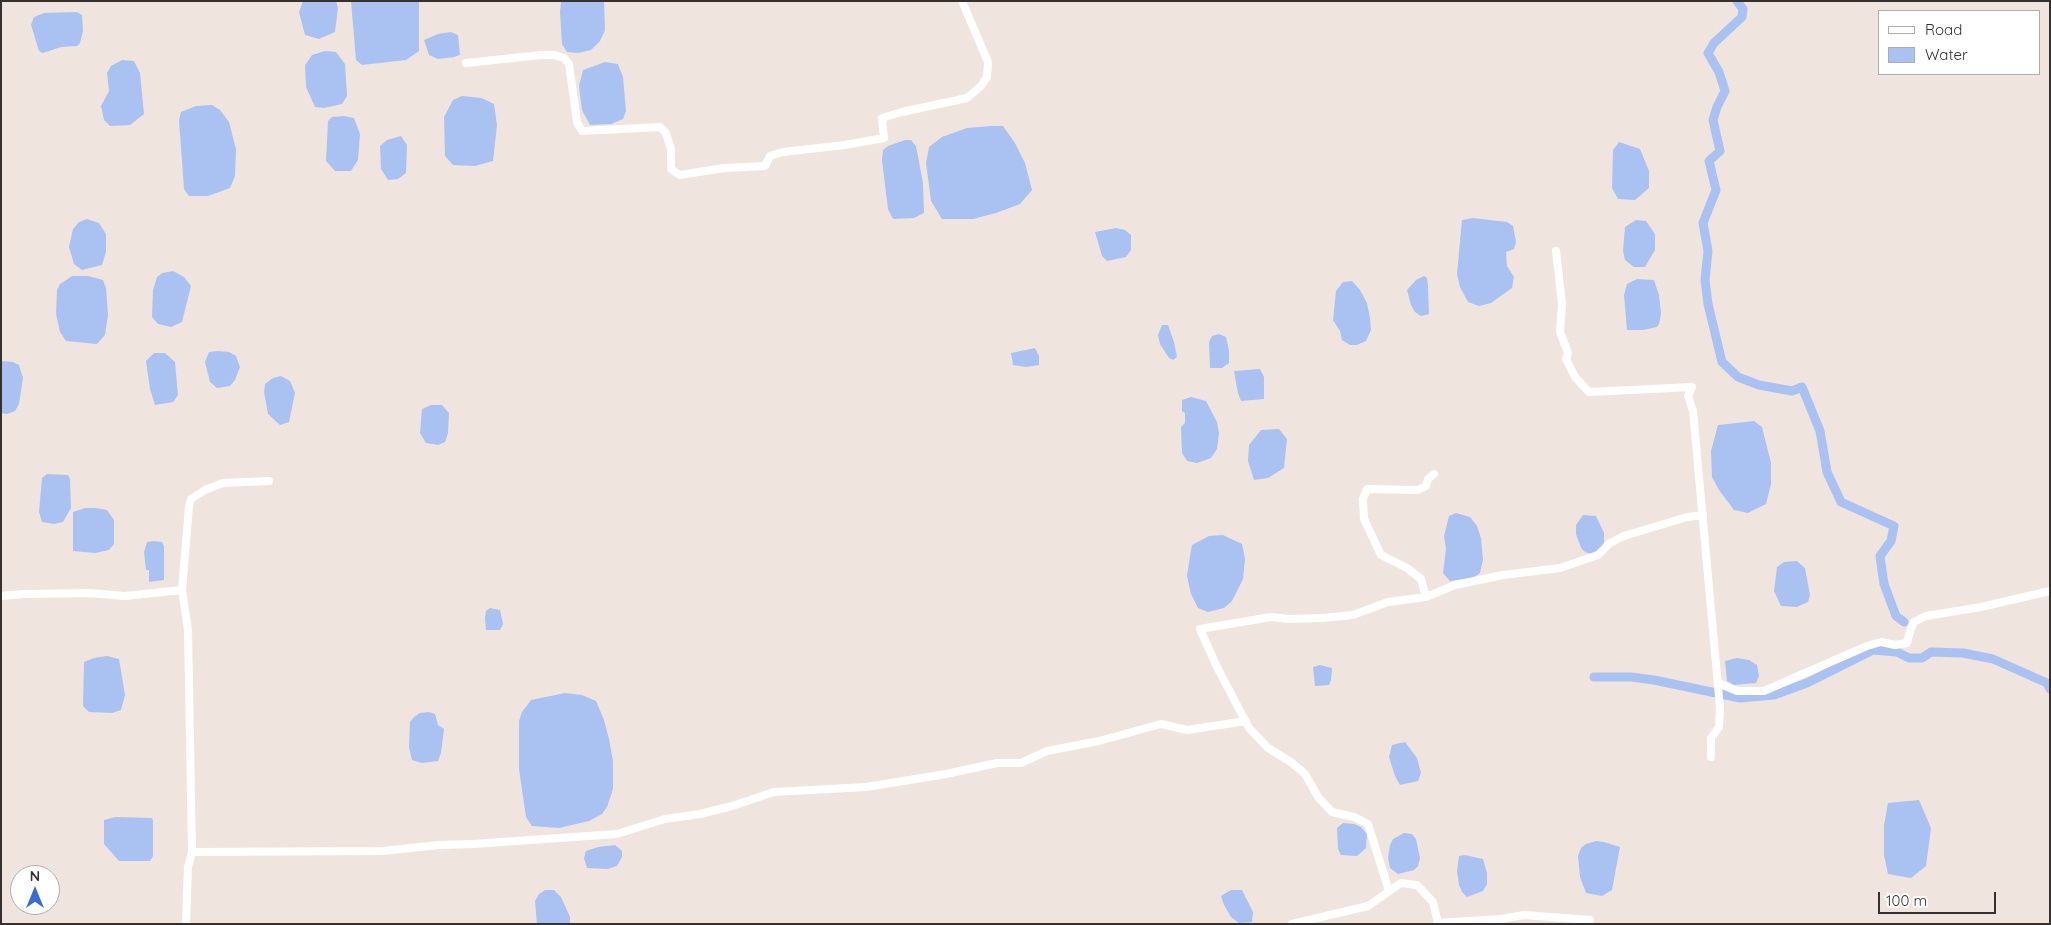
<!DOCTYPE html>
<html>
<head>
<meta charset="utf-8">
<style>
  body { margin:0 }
  #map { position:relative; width:2051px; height:925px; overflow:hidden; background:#f0e4de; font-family:Quicksand,sans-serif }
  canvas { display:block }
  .frame { position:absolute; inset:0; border:2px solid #36312f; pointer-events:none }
  .legend { position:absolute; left:1878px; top:10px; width:162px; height:65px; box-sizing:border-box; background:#fff; border:1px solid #afadac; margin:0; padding:6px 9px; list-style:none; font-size:15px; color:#36312f }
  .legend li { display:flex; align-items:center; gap:10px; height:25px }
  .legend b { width:25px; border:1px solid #afadac }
  .north { position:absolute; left:10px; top:865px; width:50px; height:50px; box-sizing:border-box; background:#fff; border:1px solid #afadac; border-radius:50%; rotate:0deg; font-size:14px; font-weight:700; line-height:20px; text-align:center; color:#36312f }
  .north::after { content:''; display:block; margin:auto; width:18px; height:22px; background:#396ada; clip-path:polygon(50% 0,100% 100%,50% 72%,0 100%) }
  .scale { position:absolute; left:1878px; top:892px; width:118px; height:22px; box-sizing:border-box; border:2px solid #36312f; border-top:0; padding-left:6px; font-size:15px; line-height:18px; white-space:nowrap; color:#36312f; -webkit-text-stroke:4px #fff; paint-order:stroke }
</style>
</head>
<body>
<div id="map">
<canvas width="2051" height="925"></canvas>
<div class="frame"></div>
<ul class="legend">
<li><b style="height:6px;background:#fff"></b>Road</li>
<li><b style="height:14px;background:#aac2f2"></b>Water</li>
</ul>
<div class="north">N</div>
<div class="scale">100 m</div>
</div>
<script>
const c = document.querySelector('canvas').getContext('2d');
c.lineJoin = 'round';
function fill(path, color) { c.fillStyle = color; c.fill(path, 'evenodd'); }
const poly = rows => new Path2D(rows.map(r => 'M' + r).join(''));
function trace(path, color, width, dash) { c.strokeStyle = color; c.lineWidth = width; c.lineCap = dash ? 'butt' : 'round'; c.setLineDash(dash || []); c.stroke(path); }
fill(poly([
  [303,1,336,1,338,8,335,32,319,39,305,35,299,12],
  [351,1,419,1,419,51,406,60,362,65,356,60],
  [561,1,604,1,605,30,600,41,591,50,578,53,567,52,562,44,560,12],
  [77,12,82,15,83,31,80,43,77,46,61,47,43,53,39,51,31,25,34,17,44,13],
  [451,32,458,35,460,55,454,57,438,59,429,55,424,40,438,34],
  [325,51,336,52,345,64,347,96,342,104,324,108,315,107,306,87,305,65,312,55],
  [122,60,134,61,140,73,144,114,130,125,110,126,104,120,101,106,109,91,107,73,111,66],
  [605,62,618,64,623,77,626,111,623,119,611,124,590,125,582,110,579,86,583,70],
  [462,96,482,98,494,104,497,125,493,161,475,166,453,165,445,156,444,117,453,100],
  [212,105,220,110,229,122,236,149,235,176,230,188,208,196,189,196,184,189,179,120,181,112,196,106],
  [344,116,354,118,360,134,358,160,351,171,335,171,326,161,328,121,332,117],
  [991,126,1003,126,1015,143,1025,163,1032,190,1020,204,996,213,973,219,942,219,931,201,926,163,929,147,942,137,967,128],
  [401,136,407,145,406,173,398,179,388,180,381,169,380,146,387,140],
  [905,140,911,140,916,146,923,183,924,213,914,218,893,219,888,209,886,193,882,160,883,150,888,146],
  [1619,142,1640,149,1649,171,1649,188,1635,200,1618,199,1612,188,1613,150],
  [1473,218,1507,222,1513,226,1516,242,1514,249,1506,252,1507,266,1514,277,1512,288,1491,303,1479,306,1468,302,1460,287,1457,274,1462,220],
  [87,219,99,223,106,234,106,252,102,265,82,270,74,264,69,247,73,229,79,222],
  [1636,220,1646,221,1655,234,1655,250,1645,267,1634,267,1625,260,1623,251,1625,227],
  [1116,228,1125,230,1131,235,1131,250,1126,257,1107,261,1102,256,1095,232],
  [173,271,184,277,191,286,182,322,171,327,158,324,152,317,153,290,157,277,162,273],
  [72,276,88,276,103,280,106,288,108,315,105,335,97,344,66,341,60,332,56,314,57,290,60,284],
  [1424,276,1427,278,1428,285,1429,314,1421,316,1415,312,1411,305,1407,290,1416,280],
  [1637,279,1654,280,1659,295,1661,314,1659,324,1657,327,1643,330,1627,330,1624,295,1627,284],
  [1352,281,1360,290,1367,303,1370,318,1371,330,1366,341,1357,345,1350,345,1342,340,1340,331,1333,320,1336,291,1343,282],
  [1162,325,1168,325,1174,342,1177,357,1173,360,1169,358,1160,344,1158,335],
  [1219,334,1226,337,1229,351,1229,363,1222,368,1210,368,1209,342,1212,336],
  [1035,348,1039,356,1039,365,1026,367,1013,365,1011,353],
  [218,351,229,352,236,356,240,367,235,380,230,386,217,388,210,382,205,362,209,352],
  [154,353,165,353,175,362,178,395,173,402,155,405,150,389,146,361],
  [1,361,13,362,19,365,23,378,19,404,15,411,7,414,1,413],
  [1260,369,1264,377,1264,399,1241,401,1238,393,1234,371],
  [281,376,290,381,295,393,289,422,280,425,268,414,264,392,265,384,273,378],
  [1191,397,1206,401,1217,422,1219,433,1217,449,1211,458,1197,463,1187,461,1182,453,1181,427,1185,423,1185,413,1182,411,1182,400],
  [431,405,442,405,449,413,448,433,445,442,438,445,426,443,420,433,422,409],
  [1754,421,1762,427,1771,463,1771,484,1766,504,1748,513,1734,510,1719,490,1712,477,1711,451,1718,425],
  [1279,429,1287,439,1284,468,1268,478,1254,480,1248,461,1249,445,1261,430],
  [47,474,68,475,70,479,71,508,63,522,54,524,42,522,39,512,42,478],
  [85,508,96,508,107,510,114,520,114,544,109,550,95,553,73,551,73,512],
  [1456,513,1470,517,1477,526,1481,538,1483,560,1480,573,1473,578,1450,581,1443,573,1446,549,1444,536,1449,516],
  [1583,515,1596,516,1604,533,1604,542,1601,549,1591,554,1585,552,1581,548,1576,534,1576,525],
  [1223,535,1242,544,1245,559,1243,579,1232,601,1224,608,1208,612,1198,608,1191,594,1187,576,1191,550,1192,545,1209,536],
  [154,541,162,542,164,546,164,580,149,582,149,570,146,570,144,552,147,542],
  [1797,561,1805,568,1810,595,1808,602,1797,607,1781,606,1774,591,1777,567,1784,562],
  [490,608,500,610,503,624,500,630,486,630,485,618,486,611],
  [107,656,119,659,125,695,121,710,112,713,89,712,83,706,84,662,94,658],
  [1737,658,1749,660,1757,665,1759,676,1756,683,1734,685,1727,681,1725,661],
  [1320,665,1332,668,1331,680,1329,685,1315,686,1313,667],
  [565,693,582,695,596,701,604,720,609,739,613,761,613,789,607,807,602,814,589,821,559,828,532,826,526,817,519,769,519,721,522,712,531,700],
  [429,712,435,714,438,725,444,729,441,753,438,761,422,763,412,760,409,748,410,722,414,717,420,713],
  [1405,742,1417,758,1421,773,1418,781,1400,785,1395,776,1389,757,1392,745],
  [1919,800,1931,828,1926,866,1911,878,1888,874,1884,855,1884,825,1888,803],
  [115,817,152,818,153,821,153,856,150,861,119,861,104,844,104,820],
  [1343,823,1354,824,1361,827,1367,834,1366,848,1357,856,1341,855,1338,849,1337,828],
  [1404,833,1412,834,1416,839,1420,858,1418,866,1414,870,1398,874,1390,868,1388,858,1390,845,1393,839],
  [1596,841,1604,842,1620,847,1612,890,1602,896,1586,893,1580,877,1578,856,1581,848,1586,844],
  [615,845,622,851,622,857,617,866,608,869,587,868,584,858,586,851,598,847],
  [1465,855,1483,859,1487,873,1487,884,1483,891,1467,897,1462,892,1459,885,1457,871,1459,856],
  [545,890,554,890,561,897,570,917,570,924,537,924,535,901,539,894],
  [1231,890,1242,890,1253,912,1252,922,1239,923,1231,917,1224,905,1221,896]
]), '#aac2f2');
trace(poly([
  [1737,1,1743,9,1742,17,1714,43,1708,53,1719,72,1725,91,1717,107,1713,120,1720,151,1709,161,1716,190,1703,223,1708,251,1705,280,1708,304,1722,362,1738,377,1759,385,1792,391,1802,387,1820,431,1827,472,1841,502,1894,526,1891,541,1880,556,1884,584,1896,616,1904,622],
  [1594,677,1631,677,1654,680,1740,698,1774,695,1807,683,1873,650,1897,652,1909,658,1922,658,1931,652,1963,653,1993,659,2047,683,2050,689]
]), '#aac2f2', 9);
trace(poly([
  [466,63,541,55,554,55,564,58,569,64,577,122,582,131,660,127,666,133,671,149,671,169,680,175,724,168,765,166,770,156,783,152,845,145,884,138,882,118,902,112,967,98,981,86,987,77,988,62,962,1],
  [1556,251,1562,304,1560,332,1568,353,1566,359,1575,377,1589,392,1692,387,1688,396,1693,411,1720,708,1719,727,1711,738,1711,757],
  [1434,474,1428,479,1426,486,1418,490,1367,489,1363,499,1364,519,1381,555,1407,568,1421,579,1426,597,1455,585,1503,575,1560,568,1598,555,1610,543,1624,536,1687,517,1703,515],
  [182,590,188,630,192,852],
  [1,596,24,594,90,593,125,596,182,590,189,506,191,499,205,490,223,483,269,481],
  [1718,683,1737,691,1764,691,1867,646,1881,642,1895,645,1907,643,1910,631,1914,622,1926,616,1981,607,2050,591],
  [1389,891,1368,824,1354,817,1332,812,1318,797,1305,774,1291,762,1268,748,1249,728,1217,667,1200,629,1271,617,1290,619,1322,618,1353,615,1388,602,1426,597],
  [186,924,188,867,192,852,383,851,439,845,473,844,617,834,665,819,700,814,732,806,774,792,866,787,946,774,997,763,1021,763,1047,751,1099,741,1161,724,1187,730,1246,721],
  [1292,924,1368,906,1401,883,1417,885,1433,902,1438,923,1501,919,1524,915,1590,920]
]), '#fff', 8);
</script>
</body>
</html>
